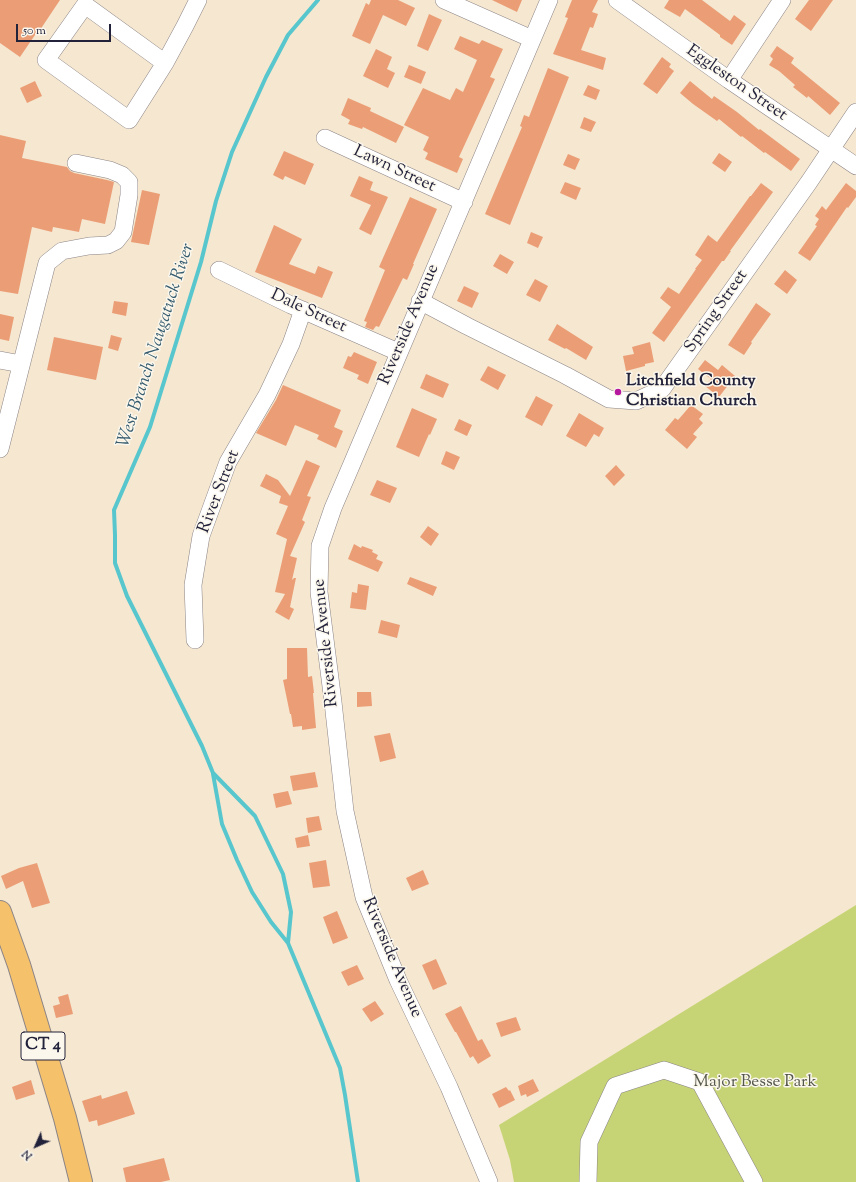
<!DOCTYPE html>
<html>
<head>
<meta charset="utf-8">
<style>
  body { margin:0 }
  #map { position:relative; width:856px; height:1182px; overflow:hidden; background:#f5e7d0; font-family:"Sorts Mill Goudy",serif }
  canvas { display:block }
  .north { position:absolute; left:16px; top:1126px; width:40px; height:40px; -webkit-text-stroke:3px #fbf7ec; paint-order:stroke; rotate:225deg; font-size:11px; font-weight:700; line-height:16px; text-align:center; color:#22223b }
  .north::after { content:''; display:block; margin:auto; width:14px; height:18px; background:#22223b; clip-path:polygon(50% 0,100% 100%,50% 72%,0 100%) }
  .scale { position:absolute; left:16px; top:24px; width:95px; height:18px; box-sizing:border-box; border:2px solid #22223b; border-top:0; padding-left:5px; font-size:12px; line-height:14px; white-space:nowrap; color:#22223b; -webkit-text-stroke:3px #fbf7ec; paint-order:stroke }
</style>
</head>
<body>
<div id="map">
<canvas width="856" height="1182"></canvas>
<div class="north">N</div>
<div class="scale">50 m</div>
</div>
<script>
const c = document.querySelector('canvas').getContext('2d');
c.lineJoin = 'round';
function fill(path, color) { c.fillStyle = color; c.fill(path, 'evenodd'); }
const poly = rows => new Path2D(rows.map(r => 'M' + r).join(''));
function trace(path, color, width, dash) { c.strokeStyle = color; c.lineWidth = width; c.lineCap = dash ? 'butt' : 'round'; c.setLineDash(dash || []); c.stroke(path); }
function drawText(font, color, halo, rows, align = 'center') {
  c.font = font + ' "Sorts Mill Goudy",serif'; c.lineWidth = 3; c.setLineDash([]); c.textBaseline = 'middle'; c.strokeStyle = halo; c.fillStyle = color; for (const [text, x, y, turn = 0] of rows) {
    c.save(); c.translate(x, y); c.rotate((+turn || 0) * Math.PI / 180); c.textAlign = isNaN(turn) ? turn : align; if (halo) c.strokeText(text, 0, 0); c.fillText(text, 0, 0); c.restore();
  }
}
fill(poly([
  [856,905,856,1182,514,1182,510,1160,499,1125]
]), '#c7d475');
trace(poly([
  [318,0,288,35,266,77,232,152,216,201,201,262,150,427,114,510,115,535,115,563,127,596,202,746,213,773,255,816,283,874,291,912,288,943,340,1068,345,1095,358,1182],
  [213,774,222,824,237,860,252,892,271,922,288,943]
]), '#58c6cd', 4);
fill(poly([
  [0,0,60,0,38,33,37,32,20,57,0,43],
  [371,0,398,0,415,8,406,26,383,15,370,44,352,36,366,3,369,5],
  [492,0,522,0,517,12],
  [572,0,598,0,592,12,598,14,593,28,590,27,581,50,606,58,603,70,553,54,568,18,565,17],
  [669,0,702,0,730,21,734,15,746,24,732,45,720,37,720,35,685,9,680,17,664,8],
  [809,0,833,0,811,31,795,19],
  [429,14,442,20,428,51,417,46],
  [460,36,479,44,482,40,503,49,490,77,495,79,459,157,463,159,457,173,425,159,428,153,423,150,429,137,404,125,423,88,450,100,456,88,463,92,477,60,454,49],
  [777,46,794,58,791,63,840,103,830,115,808,96,807,98,793,87,795,85,779,71,769,65,773,59,770,56],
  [376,49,392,57,387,69,395,73,388,88,363,76],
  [662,57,671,64,669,67,674,71,657,94,643,84],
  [409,65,426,72,421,84,404,77],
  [548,68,569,77,510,225,485,214,522,127,520,126,524,115,529,117],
  [35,81,42,96,27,103,20,88],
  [690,81,712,99,714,96,737,112,759,130,760,129,800,159,791,171,765,152,764,153,742,136,741,137,719,119,717,121,693,104,680,93],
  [588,85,600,90,596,100,583,95],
  [348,98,371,108,370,111,404,127,396,143,363,127,362,129,348,124,350,120,341,115],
  [584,117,596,122,591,132,580,128],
  [0,135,26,141,22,158,67,167,70,171,74,173,107,180,114,182,105,224,82,219,79,232,53,227,52,232,32,227,18,294,0,291],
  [284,151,314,164,305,185,285,176,283,180,273,175],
  [719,153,732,162,725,172,712,163],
  [568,154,580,159,575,170,563,165],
  [359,176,373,182,370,190,388,197,371,235,359,229,371,205,350,196],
  [565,182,581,188,576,200,560,193],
  [761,183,773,192,730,251,731,251,724,261,722,261,664,342,652,333,671,307,660,298,668,287,679,294,696,269,695,269,702,260,695,255,708,235,717,242,750,196,751,196],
  [846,183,856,191,856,197,848,208,847,207,810,261,798,253,817,226,815,225,819,219,815,216,822,206,826,210],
  [142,190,160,194,149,245,131,242],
  [410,197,437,209,413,264,414,264,407,280,403,278,379,327,376,326,373,330,365,327,367,322,364,321,385,270,379,267],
  [274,225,302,239,289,264,315,274,318,266,333,272,322,298,255,272],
  [531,232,543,237,538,248,527,243],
  [500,254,514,262,507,274,493,266],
  [785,270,797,280,787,294,774,284],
  [535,279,548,286,540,302,526,295],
  [464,286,479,293,472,308,457,301],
  [114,301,128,303,126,316,112,313],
  [756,303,771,314,751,342,752,343,744,355,728,345],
  [0,314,14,317,9,341,0,339],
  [557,324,593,347,586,360,566,348,565,349,548,340],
  [111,335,122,338,118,351,108,348],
  [54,337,103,347,96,380,47,370],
  [650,342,654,362,645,364,645,366,626,371,623,356,634,354,632,347],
  [354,352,377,362,368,384,357,379,359,375,343,368,348,356,351,357],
  [705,360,718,370,722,365,735,376,719,397,705,386,711,379,698,369],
  [488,366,506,375,498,390,480,380],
  [426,374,449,384,443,398,420,388],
  [283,385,341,410,334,427,343,431,336,448,317,439,319,435,295,425,286,446,256,433,276,400],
  [536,396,553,405,542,426,525,417],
  [691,405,703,414,699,419,703,423,693,434,697,437,687,449,665,430,675,418,678,420],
  [412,408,437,419,430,435,429,434,419,457,396,447],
  [579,413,604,428,599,437,594,434,586,447,566,436],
  [459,419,472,425,467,436,454,430],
  [446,451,460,457,454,470,441,464],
  [306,460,320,466,307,496,311,497,302,520,305,522,290,556,297,558,292,580,294,578,296,578,290,607,294,609,289,620,275,612,285,594,275,592,287,539,276,534,288,506,279,503,281,496,260,486,266,474,278,480,290,496],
  [616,465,625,475,614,486,605,476],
  [377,480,397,488,390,503,370,495],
  [428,526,439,534,431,546,420,537],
  [354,544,361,548,362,546,373,550,372,552,378,555,376,559,383,562,378,572,348,559],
  [410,577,437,587,433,596,407,584],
  [358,584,369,586,366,610,350,608,352,592,357,593],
  [381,620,400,625,397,638,378,633],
  [287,648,307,648,308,677,312,676,314,693,313,693,316,728,302,730,302,726,293,727,291,714,290,714,283,680,287,679],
  [357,692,371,692,372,706,357,707],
  [390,733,396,758,380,762,374,736],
  [315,772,318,787,293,791,290,776],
  [288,791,292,804,276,808,273,794],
  [319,816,322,830,308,833,306,818],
  [308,835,310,846,297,848,295,838],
  [326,860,330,886,313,888,309,863],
  [37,863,50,903,32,908,23,881,6,889,1,876,19,868],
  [423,870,429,884,412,891,406,878],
  [337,911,348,938,333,944,323,917],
  [436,959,447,984,433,990,422,965],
  [357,965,364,979,348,986,341,972],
  [68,994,73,1014,56,1018,53,1006,60,1004,58,997],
  [375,1001,384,1014,371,1022,362,1009],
  [461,1006,478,1041,482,1039,491,1056,478,1064,473,1056,470,1058,456,1032,455,1032,445,1014],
  [516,1017,521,1030,501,1037,496,1023],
  [533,1079,539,1091,527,1097,526,1094,521,1096,518,1086],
  [31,1080,35,1094,16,1100,12,1087],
  [506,1087,509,1091,510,1090,515,1100,499,1108,492,1094],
  [127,1091,135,1114,98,1126,97,1120,89,1122,82,1101,101,1095,102,1099],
  [164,1158,170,1180,161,1182,126,1182,123,1168]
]), '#eb9e76');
const minor = poly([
  [444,0,532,39],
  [617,0,729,80,856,166],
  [165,63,85,5,46,60,129,120,165,63,185,26,198,0],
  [729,80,782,0],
  [325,138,464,202],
  [219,270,291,305,398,352],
  [420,301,467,326,565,375,609,399,636,401,662,389,809,182,856,112],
  [0,360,21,364],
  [0,449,47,263,62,251,89,246,108,245,116,241,123,232,129,195,129,182,122,175,110,170,76,163],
  [195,640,193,585,201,536,228,462,267,395,291,344,303,310],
  [489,1182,449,1087,398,980,364,897,345,811,333,702,319,592,320,546,333,508,351,466,549,0],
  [588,1182,589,1142,615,1086,664,1070,700,1082,754,1182]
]);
const major = poly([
  [0,912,19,965,65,1118,81,1182]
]);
trace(minor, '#8c8486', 18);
trace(major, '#8c8486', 24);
trace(minor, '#fff', 17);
trace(major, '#f5c16b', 22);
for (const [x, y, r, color] of [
  [618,392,4,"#b5179e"]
]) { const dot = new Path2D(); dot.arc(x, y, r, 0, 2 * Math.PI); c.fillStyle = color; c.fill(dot); trace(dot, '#fbf7ec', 1.5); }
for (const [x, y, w] of [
  [43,1046,44]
]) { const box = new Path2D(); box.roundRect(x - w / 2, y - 14, w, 28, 3); c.fillStyle = '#fbf7ec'; c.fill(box); trace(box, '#22223b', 1); }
drawText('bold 16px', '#22223b', null, [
  ["CT 4",43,1046]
]);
drawText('17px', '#22223b', '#fbf7ec', [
  ["Eggleston Street",736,84,35],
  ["Lawn Street",394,170,25],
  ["Dale Street",308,312,25],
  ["Spring Street",717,312,-55],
  ["Riverside Avenue",410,325,-67],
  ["River Street",220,492,-69],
  ["Riverside Avenue",327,643,-96],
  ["Riverside Avenue",391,958,67]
]);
drawText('bold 17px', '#22223b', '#fbf7ec', [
  ["Litchfield County",626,382],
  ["Christian Church",626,402]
], 'left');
drawText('17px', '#54574c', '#fbf7ec', [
  ["Major Besse Park",755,1083]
]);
drawText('italic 18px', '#355b6e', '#fbf7ec', [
  ["West Branch Naugatuck River",157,346,-72]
]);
</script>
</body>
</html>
